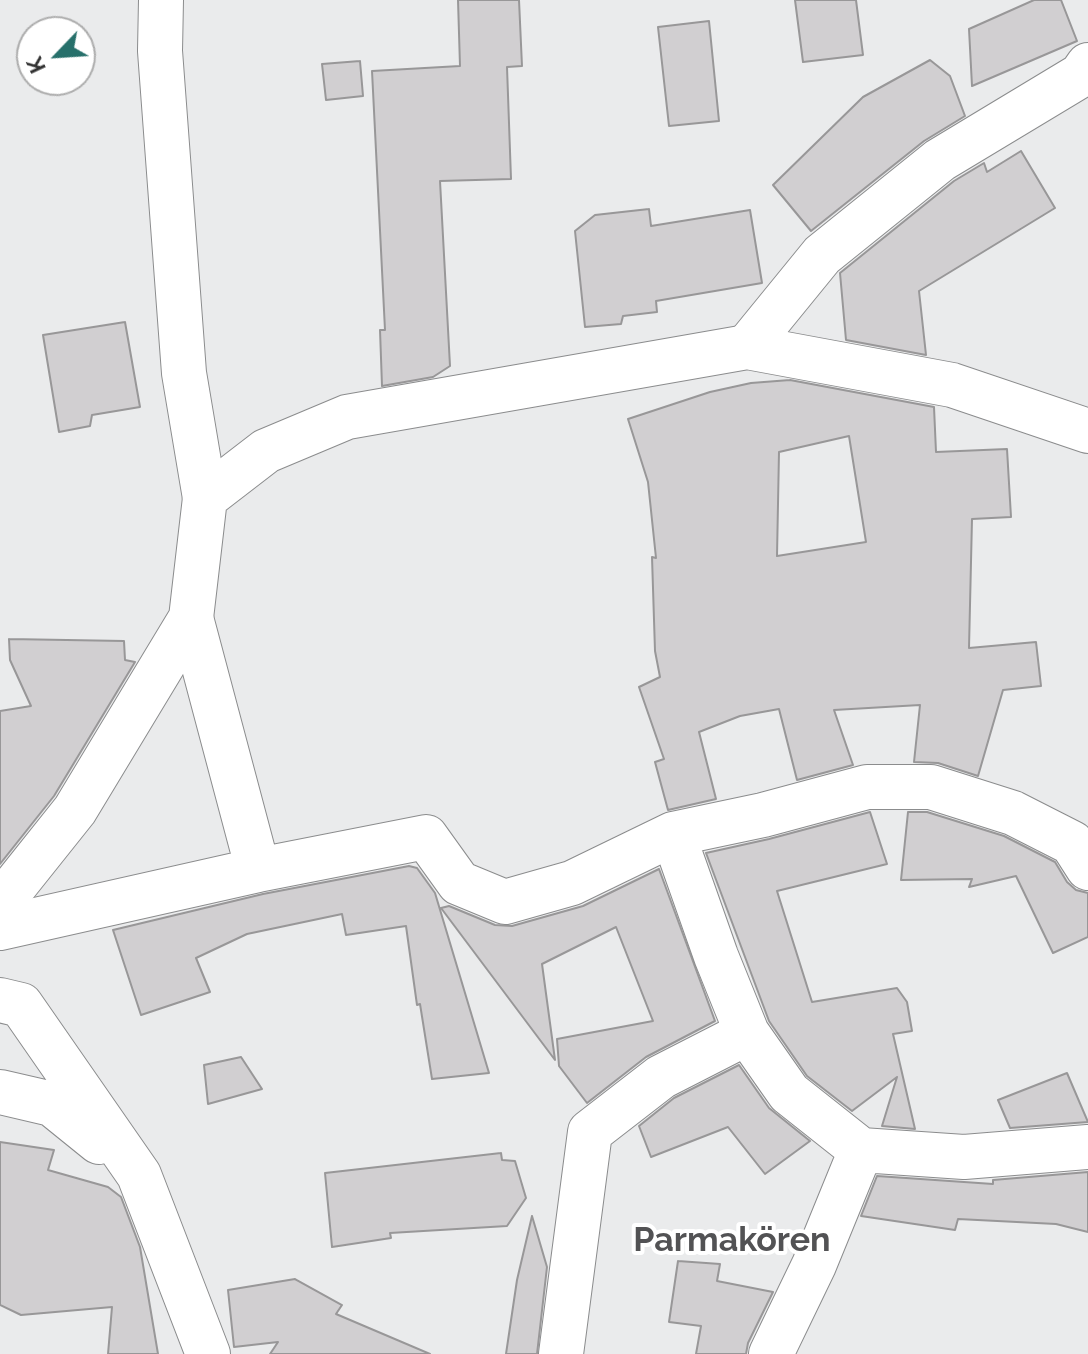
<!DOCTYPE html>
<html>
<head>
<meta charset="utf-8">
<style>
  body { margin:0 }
  #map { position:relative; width:1088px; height:1354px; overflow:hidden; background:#eaebec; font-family:Raleway,sans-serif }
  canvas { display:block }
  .north { position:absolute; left:16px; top:16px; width:80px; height:80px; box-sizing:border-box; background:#fff; border:2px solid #adadad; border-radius:50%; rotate:245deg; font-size:22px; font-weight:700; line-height:32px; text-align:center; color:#323232 }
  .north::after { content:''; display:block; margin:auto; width:28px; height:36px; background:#27706b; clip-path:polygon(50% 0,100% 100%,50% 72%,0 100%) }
</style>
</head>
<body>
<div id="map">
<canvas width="1088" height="1354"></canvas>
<div class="north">K</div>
</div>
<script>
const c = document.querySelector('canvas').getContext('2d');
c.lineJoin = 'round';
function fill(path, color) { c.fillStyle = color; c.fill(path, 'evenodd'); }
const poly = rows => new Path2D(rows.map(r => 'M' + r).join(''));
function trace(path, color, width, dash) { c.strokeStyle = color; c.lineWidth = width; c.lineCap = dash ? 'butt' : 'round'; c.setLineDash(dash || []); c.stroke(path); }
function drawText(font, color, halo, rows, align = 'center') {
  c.font = font + ' Raleway,sans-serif'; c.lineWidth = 8; c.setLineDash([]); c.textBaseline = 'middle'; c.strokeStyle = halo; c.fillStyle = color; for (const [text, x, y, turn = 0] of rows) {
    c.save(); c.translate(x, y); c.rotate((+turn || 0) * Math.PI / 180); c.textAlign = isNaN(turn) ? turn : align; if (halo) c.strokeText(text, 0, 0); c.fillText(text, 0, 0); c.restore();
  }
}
const building = poly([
  [458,0,519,0,522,66,507,67,511,179,440,181,450,366,433,377,382,386,380,330,385,330,372,71,460,66,458,0],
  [795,0,856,0,863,55,803,62,795,0],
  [1034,0,1061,0,1077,41,972,86,969,29,1034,0],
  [709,21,719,121,669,126,658,27,709,21],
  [930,60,950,76,965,116,924,141,811,231,773,185,863,97,930,60],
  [360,61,363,96,326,100,322,64,360,61],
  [1021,151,1055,208,919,291,926,355,846,340,840,273,954,181,984,163,987,172,1021,151],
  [649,209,651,226,750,210,762,283,656,301,657,312,623,316,621,324,585,327,575,231,595,215,649,209],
  [125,322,140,407,92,415,90,426,59,432,43,335,125,322],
  [790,380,934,407,936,452,1007,449,1011,517,972,519,969,648,1036,642,1041,686,1003,690,978,776,938,763,914,762,920,705,834,710,853,765,797,780,779,709,740,716,699,732,716,799,668,810,655,762,664,759,639,687,660,677,655,651,652,557,656,558,648,482,628,419,710,392,751,383,790,380],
  [849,436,866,542,777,556,779,452,849,436],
  [9,639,124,641,125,660,135,662,54,796,0,864,0,711,31,706,10,660,9,639],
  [870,812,887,864,777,891,812,1002,897,988,907,1002,912,1031,893,1034,915,1129,882,1126,897,1077,852,1111,807,1076,769,1021,706,853,769,839,870,812],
  [908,812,927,812,1004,836,1055,862,1067,882,1076,890,1088,893,1088,937,1053,953,1016,876,969,887,972,879,901,880,908,812],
  [409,866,417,868,435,893,489,1073,432,1079,420,1004,417,1005,406,926,346,935,342,914,247,934,196,958,210,992,141,1015,113,930,263,894,409,866],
  [659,869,715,1021,646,1057,587,1103,559,1066,557,1039,653,1021,616,927,542,964,555,1060,441,908,449,906,495,925,512,926,583,906,659,869],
  [241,1057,262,1089,208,1104,204,1065,241,1057],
  [739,1065,769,1108,810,1141,765,1174,728,1127,651,1157,639,1126,674,1098,739,1065],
  [1067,1073,1088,1122,1010,1128,998,1100,1067,1073],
  [0,1142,54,1150,48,1170,108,1187,121,1197,140,1247,158,1354,108,1354,112,1307,21,1315,0,1305,0,1142],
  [501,1153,502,1160,515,1161,526,1198,507,1226,390,1233,391,1238,332,1247,325,1173,501,1153],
  [1088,1172,1088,1232,1056,1224,958,1219,955,1230,861,1216,877,1176,993,1184,993,1180,1088,1172],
  [532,1216,547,1267,537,1354,506,1354,517,1280,532,1216],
  [678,1261,720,1264,717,1281,773,1292,748,1343,746,1354,696,1354,701,1326,669,1322,678,1261],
  [295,1279,342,1305,336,1314,430,1354,270,1354,278,1342,234,1347,228,1290,295,1279]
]);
fill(building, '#d1cfd1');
trace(building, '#989798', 2);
const street = poly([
  [161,0,160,51,184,373,205,498],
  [747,347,822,255,940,160,1081,75,1088,65],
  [191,618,258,870],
  [673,834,716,956,747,1033,789,1093,861,1150,964,1157,1088,1147],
  [0,928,258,870,426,837,459,883,505,902,572,883,673,834,763,815,867,787,931,787,1013,813,1072,843,1088,868],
  [0,1000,21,1005,139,1175,208,1354],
  [0,1092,52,1104,99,1142],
  [561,1354,590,1132,661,1077,747,1033],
  [771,1354,814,1265,861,1150]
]);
const secondary = poly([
  [0,904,75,810,191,618,205,498,266,451,347,417,747,347,952,385,1088,431]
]);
trace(street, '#8b8c8d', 46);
trace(secondary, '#8b8c8d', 46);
trace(street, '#fff', 44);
trace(secondary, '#fff', 44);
drawText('bold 34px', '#525254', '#fff', [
  ["Parmakören",732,1241]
]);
</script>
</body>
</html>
